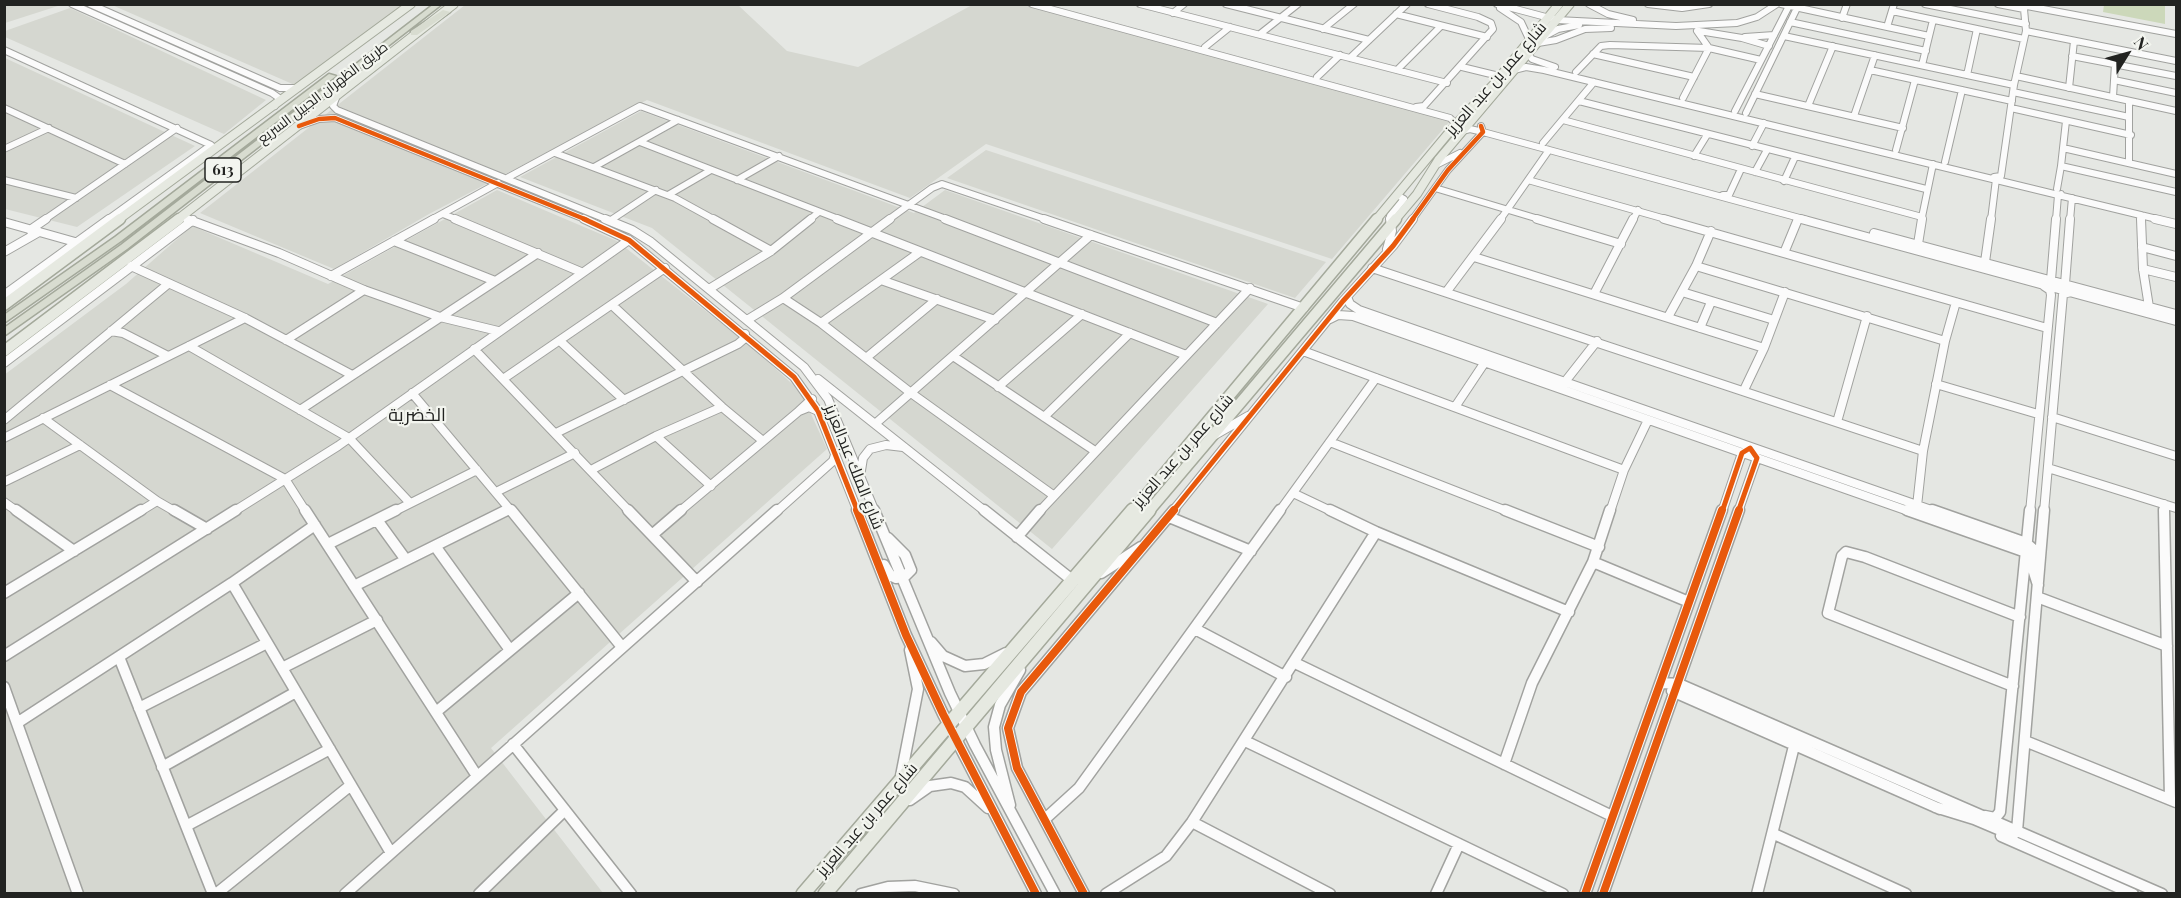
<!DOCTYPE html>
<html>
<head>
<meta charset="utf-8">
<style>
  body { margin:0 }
  #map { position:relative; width:2181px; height:898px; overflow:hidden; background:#e5e7e3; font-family:"Playfair Display",serif }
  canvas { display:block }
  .frame { position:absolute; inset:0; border:6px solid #222321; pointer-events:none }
  .north { position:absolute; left:2097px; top:24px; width:60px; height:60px; -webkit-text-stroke:4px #f3f5ef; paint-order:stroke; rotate:53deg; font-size:16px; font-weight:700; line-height:24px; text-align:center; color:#222321 }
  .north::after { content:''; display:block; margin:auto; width:21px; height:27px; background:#222321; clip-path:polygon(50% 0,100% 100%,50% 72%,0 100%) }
</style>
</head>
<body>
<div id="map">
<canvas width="2181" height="898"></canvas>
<div class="frame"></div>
<div class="north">N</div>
</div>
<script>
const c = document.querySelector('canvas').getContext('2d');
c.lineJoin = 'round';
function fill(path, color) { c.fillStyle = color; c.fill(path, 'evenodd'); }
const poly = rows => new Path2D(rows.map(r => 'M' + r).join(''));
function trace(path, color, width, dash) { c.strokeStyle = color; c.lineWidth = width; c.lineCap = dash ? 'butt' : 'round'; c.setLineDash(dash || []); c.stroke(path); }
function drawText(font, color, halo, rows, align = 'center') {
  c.font = font + ' "Playfair Display",Cairo,serif'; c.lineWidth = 4.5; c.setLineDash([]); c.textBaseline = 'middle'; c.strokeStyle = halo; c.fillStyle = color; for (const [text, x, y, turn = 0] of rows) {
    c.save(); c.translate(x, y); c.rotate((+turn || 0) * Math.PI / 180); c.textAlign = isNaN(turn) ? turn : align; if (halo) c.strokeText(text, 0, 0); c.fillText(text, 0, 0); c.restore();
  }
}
fill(poly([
  [5,4,60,4,61,5,5,23],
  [112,5,402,5,297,86],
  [465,5,738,5,787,51,858,67,972,5,1024,5,1450,121,1332,259,986,144,910,198,647,100,429,214,334,269,200,213],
  [70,8,266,100,224,134,5,37,5,31],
  [5,58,195,146,77,227,5,209],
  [641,111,914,213,945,190,1268,304,1052,549,652,228,520,177],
  [986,150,1326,262,1295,298,947,178],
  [497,190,617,241,754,349,801,392,827,449,491,748,603,893,5,893,4,375,126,284,192,226,328,284]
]), '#d5d7d0');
fill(poly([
  [2104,5,2165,5,2165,24,2103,12]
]), '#ccd8ba');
const minorFar2 = poly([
  [72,4,272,93,279,98,275,106],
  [90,4,280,88,298,88],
  [1032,4,1450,118,1456,124],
  [1140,4,1447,83],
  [1226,4,1369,40],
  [1497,4,1557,20,1676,26,1737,23,1757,17,1777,4],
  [1589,4,1608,14,1633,20],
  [1648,4,1682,8,1709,4],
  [1781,4,1929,36],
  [1925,4,2026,24],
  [1998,4,2024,9],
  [2027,6,2176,34],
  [1500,8,1521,22,1529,39],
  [1892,11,2024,39],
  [1173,13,1184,4],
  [1396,14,1487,37],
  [1842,18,1847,4],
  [1790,22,1926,51],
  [1887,27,1894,4],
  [1323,29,1354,4],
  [1699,31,1742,38,1769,46],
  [2026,31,2176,61],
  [1260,34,1298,4],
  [1784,36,2014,85],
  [1543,37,1558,29,1579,25],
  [1745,37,1774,35],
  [1538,43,1556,40,1585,29,1611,28],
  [1205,47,1230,27],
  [4,50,211,145,107,220],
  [1528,54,1532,59,1555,67],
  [1593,54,1694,77],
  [2072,56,2176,76],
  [1350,58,1407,4],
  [1922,65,1933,20],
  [1462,67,1499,76],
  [1397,70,1441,26],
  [1514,70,1526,67,1544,70,2161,220],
  [1870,70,2012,101],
  [1576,72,1601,46,1610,45,1709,48,1761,60],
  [1967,75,1977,29],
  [2016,76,2176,111],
  [1317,77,1340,55],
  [2114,80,2176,93],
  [2069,88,2074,41],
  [2013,92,2129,117],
  [1755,94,1903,128],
  [2113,97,2115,64],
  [336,98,333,106,337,110,608,220],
  [1683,98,1709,48,1697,31],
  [1579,101,1926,189],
  [2129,101,2129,163],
  [1808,106,1833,46],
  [1416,107,1424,106,1493,29,1491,23,1478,17,1428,4],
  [4,108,125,164],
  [2011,108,2131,135],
  [1735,111,1789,6],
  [1746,113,1797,8],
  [1854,116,1875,55],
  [1563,120,1922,217,1933,164],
  [2066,121,2061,166,2176,192],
  [299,126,319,119,335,118,587,220],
  [1462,131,1470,129,1483,132,1807,220],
  [640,142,841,220],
  [1543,143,1594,82],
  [1752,146,1764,123],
  [2063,148,2176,174],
  [4,149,49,128],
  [1896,150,1915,80],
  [555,153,675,198,715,220],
  [1694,156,1707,135],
  [1945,162,1962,90],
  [1434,166,1460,153],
  [594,167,678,120],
  [1755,172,1767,150],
  [1994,177,2001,176,2014,85,2026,31,2024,9,2028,4],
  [507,178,640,106,949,220],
  [4,180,76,198],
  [737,180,779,156],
  [1528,180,1669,220],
  [1784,181,1795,157],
  [1435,188,1542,220],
  [2057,189,2061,166],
  [668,195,711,170],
  [1723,195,1729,195,1741,169],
  [443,214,458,220],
  [2141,215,2141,220],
  [182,217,191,220],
  [44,220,177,128],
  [431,220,498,183],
  [611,220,656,190],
  [809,220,819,212],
  [888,220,932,188,942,184,1048,220],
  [1391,220,1390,216,1404,199,1397,195],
  [1412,220,1448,170,1483,132,1481,126],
  [1500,220,1549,150],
  [1633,220,1638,210],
  [1797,220,1798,218],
  [1922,220,1922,217],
  [1991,220,1996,179],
  [2056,220,2058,195,2061,194],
  [2070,220,2072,198]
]);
const minorFar1 = poly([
  [187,219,279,253,364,290,440,317,498,331],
  [455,219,581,272],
  [584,219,629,240,794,377,818,411,858,512],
  [605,219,632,230,651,242,804,367,828,399,875,512],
  [713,219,771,251],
  [837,219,1186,355],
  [945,219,1217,323],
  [1044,219,1304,308],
  [1537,219,1621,244],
  [1664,219,2047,328],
  [1801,219,2176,321],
  [2141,219,2143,269,2149,307],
  [2155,219,2176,224],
  [4,222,75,242],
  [30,230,46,219],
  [1874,233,2176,314],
  [394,241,495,281],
  [1918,244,1922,219],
  [2142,247,2176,256],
  [1387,249,1392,231,1390,219],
  [4,252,39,232],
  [1784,253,1798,219],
  [1474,257,1764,348],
  [1985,262,1991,219],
  [131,266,245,318,352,375],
  [1696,266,1945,341],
  [1372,268,1923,451],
  [2143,269,2176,277],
  [331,276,434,219],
  [881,280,995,320],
  [2051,280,2056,219],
  [2065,284,2070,219],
  [709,289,771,251,811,219],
  [1447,291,1501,219],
  [1682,292,1774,320],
  [1594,294,1633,219],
  [4,295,109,219],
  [1347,297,1350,304,1359,310,1937,512],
  [783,298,821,323,911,393,1053,495],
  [612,305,722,407,763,441],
  [1668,317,1696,266,1711,231],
  [1330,319,1338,315,1353,316,1911,512],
  [747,320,783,298,890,219],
  [821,323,920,252],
  [1700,328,1711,302],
  [111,331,123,333,168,356],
  [286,340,364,290],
  [560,341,624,400],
  [189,346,349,438,410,503],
  [474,349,630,512],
  [1303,351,1624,470],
  [953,356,1095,451],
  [866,358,937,299],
  [4,363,193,220],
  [503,379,665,268],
  [818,379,986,512],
  [1564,383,1597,341],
  [1936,384,2038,414],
  [110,385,285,479,306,512],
  [998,387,1082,314],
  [1744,390,1764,348,1785,292],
  [412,393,512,512],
  [812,399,799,411,809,407,818,411],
  [1455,407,1485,362],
  [300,410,538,253],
  [1044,417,1130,333],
  [2052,417,2176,456],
  [43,418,157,501,176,512],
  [4,420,168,284],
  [1837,422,1867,316],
  [875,424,1091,235],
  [556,433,738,344,745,338,745,334],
  [1215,435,1248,416],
  [4,438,245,318],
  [1330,442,1509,512],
  [2048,468,2176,508],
  [591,470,656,436],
  [860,477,863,458,870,449,886,445,903,447],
  [4,482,80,445],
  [711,486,656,436,722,407],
  [496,492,575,453],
  [1293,493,1333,512],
  [4,502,18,512],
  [2164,504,2164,512],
  [1917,506,1923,451,1945,341,1956,302],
  [139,512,157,501],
  [233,512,338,446,629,240],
  [393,512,477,470],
  [504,512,510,509],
  [679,512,799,411],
  [776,512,833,461,835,455],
  [1039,512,1250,288],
  [1172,512,1343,301,1393,246,1413,219],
  [1279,512,1376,378],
  [1610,512,1624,470,1648,420],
  [1722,512,1742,453,1750,448,1757,458,1738,512],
  [2030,512,2051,295,2050,290,2044,286],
  [2044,512,2063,294,2071,292]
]);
const minor = poly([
  [16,510,74,551],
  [174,510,207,529],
  [305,510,477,776],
  [511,510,622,647],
  [628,510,697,582],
  [857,510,906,635,943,714,1036,894],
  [874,510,950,693,975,745,1055,894],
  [984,510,1072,580],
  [1330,510,1376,532,1569,612],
  [1505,510,1599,547],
  [1907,510,2026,552],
  [1932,510,2026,543,2034,550,2033,569,2038,585],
  [2164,510,2170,799],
  [1169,517,1251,551],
  [377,520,406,560],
  [652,535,681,510],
  [1017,537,1040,510],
  [328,544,396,510],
  [435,546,510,650],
  [1593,562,1689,602],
  [884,565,890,575,896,578,904,577,911,570,905,555,888,538],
  [1101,573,1141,547],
  [232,583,391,853],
  [354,586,507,510],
  [4,593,141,510],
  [2037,597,2167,646],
  [1195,629,1286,677],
  [931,642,943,656,965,666,984,664,1006,653],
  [4,656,236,510],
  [119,657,213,894],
  [1295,663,1612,816],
  [282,668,377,620],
  [1662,683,1679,684,2162,894],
  [2013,686,1828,613,1842,556,1846,552,1865,557,2020,617],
  [4,687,78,894],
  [1672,691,1940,809],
  [139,708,267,643],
  [436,712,579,593],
  [17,723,232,583,315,525],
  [1245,741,1563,894],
  [2025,741,2176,802],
  [513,744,631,894],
  [1504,764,1532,683,1593,562,1610,510],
  [162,767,296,692],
  [901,776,918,689,910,650],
  [910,800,930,786,951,783,965,787,988,808],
  [1010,805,996,750,994,727,1000,705,1020,670],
  [1935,807,1974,819,2007,833,2014,834,2017,831,2044,510],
  [1985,816,1995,818,2000,812,2030,510],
  [1045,819,1079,788,1280,510],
  [1192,822,1330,894],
  [186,826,330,749],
  [1774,834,1906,894],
  [2001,836,2133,894],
  [216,894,351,785],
  [345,894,777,510],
  [479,894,565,810],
  [861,894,888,887,915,886,954,894],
  [1084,894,1017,768,1008,728,1021,692,1174,510],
  [1106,894,1166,856,1192,822,1376,532],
  [1436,894,1459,844],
  [1585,894,1722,510],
  [1603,894,1739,510],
  [1757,894,1794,746]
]);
const majorFar2 = poly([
  [118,220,411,4],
  [177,220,454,4],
  [1376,220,1456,124,1493,85,1559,4],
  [1395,220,1417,194,1439,159,1570,4]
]);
const majorFar1 = poly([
  [4,305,120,219],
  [4,351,179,219],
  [1132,512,1377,219],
  [1148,512,1396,219]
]);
const major = poly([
  [803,894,1133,510],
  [825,894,1149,510]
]);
const highway = poly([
  [434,4,442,4,127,249,4,336,4,328,121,245,434,4],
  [443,10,450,12,417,35,411,35,411,31,443,10],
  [329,74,336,76,121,241,4,323,4,315,115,237,329,74]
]);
trace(minorFar2, '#a1a29f', 8);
trace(minorFar1, '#a1a29f', 10);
trace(minor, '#a1a29f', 13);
trace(majorFar2, '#a4a99b', 10);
trace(majorFar1, '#a4a99b', 13);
trace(major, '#a4a99b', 16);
trace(highway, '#a4a99b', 3);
trace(minorFar2, '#fbfbfb', 6);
trace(minorFar1, '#fbfbfb', 8);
trace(minor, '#fbfbfb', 10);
trace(majorFar2, '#e6e9e1', 8);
trace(majorFar1, '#e6e9e1', 10);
trace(major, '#e6e9e1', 13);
fill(highway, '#d8dcd0');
trace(poly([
  [299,126,319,119,335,118,587,220],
  [1412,220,1448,170,1483,132,1481,126]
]), '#e8590c', 4.5);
trace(poly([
  [584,219,629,240,794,377,818,411,858,512],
  [1172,512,1343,301,1393,246,1413,219],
  [1722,512,1742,453,1750,448,1757,458,1738,512]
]), '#e8590c', 5);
trace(poly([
  [857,510,906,635,943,714,1036,894],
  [1084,894,1017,768,1008,728,1021,692,1174,510],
  [1585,894,1722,510],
  [1603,894,1739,510]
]), '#e8590c', 8);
drawText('14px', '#222321', '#f3f5ef', [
  ["طريق الظهران الجبيل السريع",323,93,-37]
]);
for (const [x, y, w] of [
  [223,170,36]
]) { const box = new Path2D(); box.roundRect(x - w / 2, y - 12, w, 24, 4.5); c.fillStyle = '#f3f5ef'; c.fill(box); trace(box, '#222321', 1.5); }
drawText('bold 15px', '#222321', null, [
  ["613",223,170]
]);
drawText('16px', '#222321', '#f3f5ef', [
  ["شارع عمر بن عبد العزيز",1496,79,-49],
  ["شارع عمر بن عبد العزيز",1183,451,-49],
  ["شارع الملك عبدالعزيز",854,467,68],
  ["شارع عمر بن عبد العزيز",867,820,-49]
]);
drawText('18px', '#222321', '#f3f5ef', [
  ["الخضرية",417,415]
]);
</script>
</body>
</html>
